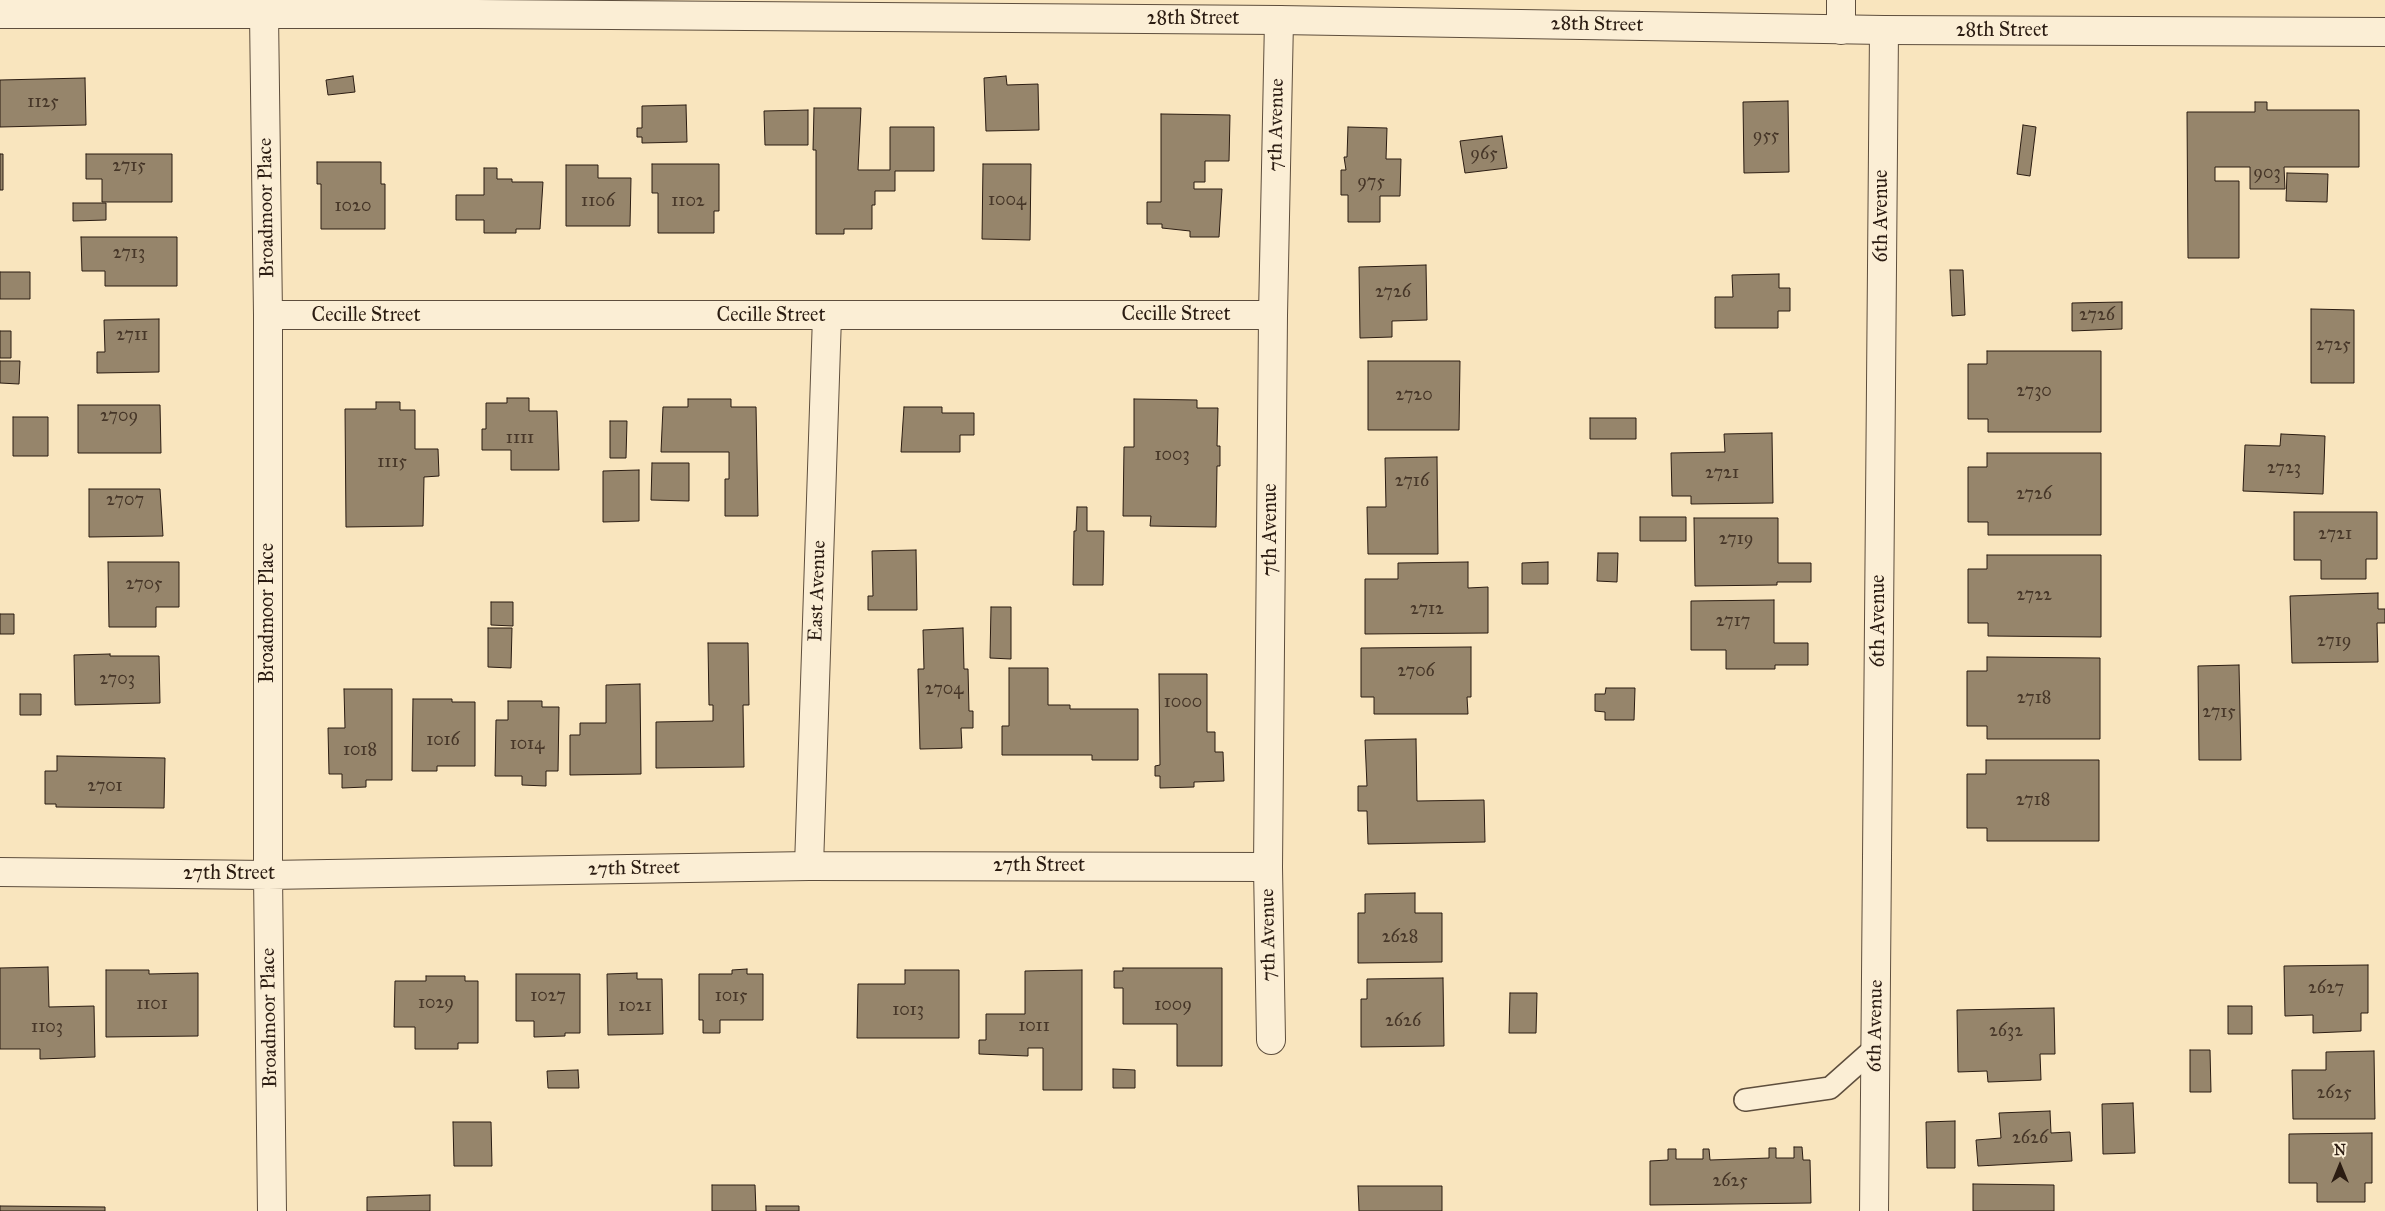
<!DOCTYPE html>
<html>
<head>
<meta charset="utf-8">
<style>
  body { margin:0 }
  #map { position:relative; width:2385px; height:1211px; overflow:hidden; background:#f9e5be; font-family:"IM FELL Great Primer",serif }
  canvas { display:block }
  .north { position:absolute; left:2315px; top:1141px; width:50px; height:50px; -webkit-text-stroke:4px #fbeed5; paint-order:stroke; rotate:0deg; font-size:14px; font-weight:700; line-height:20px; text-align:center; color:#2b1c12 }
  .north::after { content:''; display:block; margin:auto; width:18px; height:22px; background:#2b1c12; clip-path:polygon(50% 0,100% 100%,50% 72%,0 100%) }
</style>
</head>
<body>
<div id="map">
<canvas width="2385" height="1211"></canvas>
<div class="north">N</div>
</div>
<script>
const c = document.querySelector('canvas').getContext('2d');
c.lineJoin = 'round';
function fill(path, color) { c.fillStyle = color; c.fill(path, 'evenodd'); }
const poly = rows => new Path2D(rows.map(r => 'M' + r).join(''));
function trace(path, color, width, dash) { c.strokeStyle = color; c.lineWidth = width; c.lineCap = dash ? 'butt' : 'round'; c.setLineDash(dash || []); c.stroke(path); }
function drawText(font, color, halo, rows, align = 'center') {
  c.font = font + ' "IM FELL Great Primer",serif'; c.lineWidth = 5; c.setLineDash([]); c.textBaseline = 'middle'; c.strokeStyle = halo; c.fillStyle = color; for (const [text, x, y, turn = 0] of rows) {
    c.save(); c.translate(x, y); c.rotate((+turn || 0) * Math.PI / 180); c.textAlign = isNaN(turn) ? turn : align; if (halo) c.strokeText(text, 0, 0); c.fillText(text, 0, 0); c.restore();
  }
}
const building = poly([
  [353,76,355,92,328,95,326,80,353,76],
  [1006,76,1007,85,1038,84,1039,130,986,131,984,78,1006,76],
  [85,78,86,125,0,127,0,80,85,78],
  [1788,101,1789,172,1744,173,1743,102,1788,101],
  [2255,102,2267,102,2267,110,2359,110,2359,167,2284,167,2285,189,2250,189,2250,167,2215,167,2215,181,2239,181,2239,258,2188,258,2187,112,2255,112,2255,102],
  [686,105,687,142,642,143,642,137,637,137,637,128,642,128,642,106,686,105],
  [814,108,861,108,858,170,890,170,890,127,934,127,934,171,895,171,895,191,875,191,875,205,872,205,872,229,844,229,844,234,816,234,816,150,813,150,814,108],
  [808,110,808,145,765,145,764,111,808,110],
  [1161,114,1230,115,1229,161,1205,161,1205,182,1194,182,1194,189,1222,189,1219,237,1190,237,1190,231,1162,228,1162,224,1147,224,1147,202,1161,202,1161,114],
  [2023,125,2036,127,2030,176,2017,174,2023,125],
  [1348,127,1387,128,1386,159,1401,159,1400,196,1380,196,1380,222,1348,222,1348,195,1341,195,1341,170,1346,170,1344,157,1347,157,1348,127],
  [1502,136,1507,168,1465,173,1460,141,1502,136],
  [0,154,3,154,3,190,0,190,0,154],
  [86,154,172,154,172,202,102,202,102,179,86,179,86,154],
  [317,162,381,162,381,184,385,184,385,229,321,229,321,184,317,184,317,162],
  [652,164,719,164,719,211,714,211,714,233,658,233,658,193,652,193,652,164],
  [983,164,1031,164,1030,240,982,239,983,164],
  [566,165,598,165,598,178,631,178,630,226,566,226,566,165],
  [484,168,497,168,497,179,512,179,512,182,543,182,540,229,516,229,516,233,484,233,484,220,456,220,456,195,484,195,484,168],
  [2287,173,2328,174,2327,202,2286,201,2287,173],
  [73,203,106,203,106,220,73,221,73,203],
  [81,237,177,237,177,286,105,286,105,271,82,271,81,237],
  [1426,265,1427,320,1392,321,1392,337,1360,338,1359,267,1426,265],
  [1950,270,1963,270,1965,315,1952,316,1950,270],
  [0,272,30,272,30,299,0,299,0,272],
  [1779,274,1779,288,1790,288,1790,311,1778,311,1778,328,1715,328,1715,297,1733,297,1732,275,1779,274],
  [2122,302,2122,329,2072,331,2072,303,2122,302],
  [2311,309,2354,310,2354,383,2311,383,2311,309],
  [159,319,159,372,97,373,97,352,105,352,104,320,159,319],
  [0,331,11,331,11,358,0,358,0,331],
  [1987,351,2101,351,2101,432,1988,432,1988,419,1968,419,1968,364,1987,364,1987,351],
  [0,361,20,361,19,384,0,383,0,361],
  [1368,361,1460,361,1459,430,1368,430,1368,361],
  [507,398,529,398,529,411,557,411,559,470,511,470,511,450,482,450,482,429,486,429,486,403,507,403,507,398],
  [688,399,731,399,731,407,756,407,758,516,725,516,725,479,729,479,729,452,661,452,663,407,688,407,688,399],
  [1134,399,1197,400,1197,408,1218,408,1217,446,1220,446,1220,466,1217,466,1216,527,1150,526,1151,516,1123,516,1124,447,1134,447,1134,399],
  [376,402,400,402,400,410,415,410,415,449,438,449,439,476,424,477,423,526,346,527,345,409,376,409,376,402],
  [78,405,160,405,161,453,78,453,78,405],
  [904,407,942,407,942,413,974,413,974,435,960,435,960,452,901,452,904,407],
  [13,417,48,417,48,456,13,456,13,417],
  [1590,418,1636,418,1636,439,1590,439,1590,418],
  [610,421,627,421,626,458,610,458,610,421],
  [1772,433,1773,503,1691,504,1691,496,1672,496,1671,453,1725,452,1724,434,1772,433],
  [2281,434,2325,436,2323,494,2243,491,2245,445,2280,446,2281,434],
  [1987,453,2101,453,2101,535,1988,535,1988,522,1968,522,1968,467,1987,467,1987,453],
  [1437,457,1438,554,1368,554,1367,507,1386,507,1385,458,1437,457],
  [652,463,689,463,689,501,651,500,652,463],
  [639,470,639,521,603,522,603,471,639,470],
  [89,489,160,489,163,536,89,537,89,489],
  [1077,507,1087,507,1087,531,1104,531,1103,585,1073,585,1074,531,1076,531,1077,507],
  [2294,512,2377,512,2377,559,2366,559,2366,579,2321,579,2321,560,2294,560,2294,512],
  [1640,517,1686,517,1686,541,1640,541,1640,517],
  [1694,518,1778,518,1778,563,1811,563,1811,582,1777,582,1777,585,1695,586,1694,518],
  [916,550,917,610,868,610,868,596,873,596,872,551,916,550],
  [1598,553,1618,553,1617,582,1597,581,1598,553],
  [1987,555,2101,555,2101,637,1988,636,1988,623,1968,623,1968,569,1987,569,1987,555],
  [108,562,179,562,179,607,156,607,156,627,109,627,108,562],
  [1468,562,1468,588,1488,587,1488,633,1365,634,1365,579,1398,579,1398,563,1468,562],
  [1548,562,1548,584,1522,584,1522,563,1548,562],
  [2378,593,2378,609,2385,609,2385,623,2377,623,2378,662,2292,663,2290,596,2378,593],
  [1774,600,1774,643,1808,643,1808,665,1775,665,1775,669,1726,669,1726,650,1691,650,1691,601,1774,600],
  [491,602,513,602,513,626,491,625,491,602],
  [991,607,1011,607,1011,659,990,658,991,607],
  [0,614,14,614,14,634,0,634,0,614],
  [488,628,512,628,511,668,488,667,488,628],
  [963,628,964,669,968,669,969,711,973,711,973,728,961,728,962,748,920,749,918,669,924,669,923,630,963,628],
  [708,643,748,643,749,705,743,705,744,767,656,768,656,722,713,721,713,705,709,705,708,643],
  [1471,647,1471,697,1467,697,1468,714,1374,714,1374,697,1361,697,1361,648,1471,647],
  [110,654,110,656,159,656,160,703,75,705,74,655,110,654],
  [1987,657,2100,658,2100,739,1987,739,1987,726,1967,726,1967,671,1987,671,1987,657],
  [2239,665,2241,760,2199,760,2198,666,2239,665],
  [1009,668,1048,668,1048,705,1070,705,1070,709,1138,709,1138,760,1092,760,1092,755,1002,755,1002,726,1009,726,1009,668],
  [1159,674,1207,674,1207,732,1215,732,1215,752,1223,752,1224,781,1194,782,1194,787,1160,788,1160,776,1155,776,1155,766,1160,765,1159,674],
  [640,684,641,774,570,775,570,735,580,735,580,723,606,723,606,685,640,684],
  [1606,688,1635,688,1634,720,1605,720,1605,712,1595,711,1595,694,1605,694,1606,688],
  [344,689,392,689,392,780,366,780,366,787,342,788,342,774,329,774,328,728,345,728,344,689],
  [20,694,41,694,41,715,20,715,20,694],
  [413,699,452,699,452,702,475,702,475,766,437,766,437,771,412,771,413,699],
  [508,701,542,701,542,707,559,707,558,771,546,771,546,786,522,785,522,776,495,776,496,720,508,720,508,701],
  [1416,739,1417,801,1484,800,1485,842,1368,844,1367,811,1358,811,1358,786,1367,786,1365,740,1416,739],
  [57,756,165,758,164,808,56,807,56,804,45,804,45,771,57,771,57,756],
  [1986,760,2099,760,2099,841,1987,841,1987,828,1967,828,1967,774,1986,774,1986,760],
  [1415,893,1415,913,1442,913,1442,962,1358,963,1358,913,1365,913,1365,894,1415,893],
  [2368,965,2368,1013,2361,1013,2361,1031,2313,1033,2313,1015,2285,1016,2284,966,2368,965],
  [48,967,49,1007,94,1006,95,1057,40,1059,40,1049,0,1049,0,968,48,967],
  [1123,968,1222,968,1222,1066,1177,1066,1177,1024,1123,1024,1123,988,1114,988,1114,971,1123,971,1123,968],
  [747,969,747,974,763,974,763,1020,720,1020,720,1033,703,1033,703,1020,699,1020,699,974,732,974,732,970,747,969],
  [106,970,149,970,149,974,198,973,198,1036,106,1037,106,970],
  [905,970,959,970,959,1038,857,1038,858,984,905,984,905,970],
  [1082,970,1082,1090,1043,1090,1043,1048,1028,1048,1028,1056,979,1054,979,1040,986,1040,986,1014,1025,1014,1025,971,1082,970],
  [637,973,637,979,662,979,663,1034,608,1035,607,974,637,973],
  [516,974,580,974,580,1033,565,1033,565,1036,534,1037,534,1021,516,1021,516,974],
  [426,976,465,976,465,981,478,981,478,1043,458,1043,458,1049,415,1049,415,1027,394,1027,395,981,426,981,426,976],
  [1443,978,1444,1046,1361,1047,1361,999,1367,999,1367,979,1443,978],
  [1510,993,1537,993,1536,1033,1509,1033,1510,993],
  [2228,1006,2252,1006,2252,1034,2228,1034,2228,1006],
  [2054,1008,2055,1054,2040,1054,2041,1080,1988,1082,1987,1071,1958,1072,1957,1010,2054,1008],
  [2190,1050,2210,1050,2211,1092,2190,1092,2190,1050],
  [2374,1051,2375,1119,2293,1119,2292,1070,2326,1070,2326,1052,2374,1051],
  [1113,1069,1135,1070,1135,1088,1113,1088,1113,1069],
  [578,1070,579,1088,548,1088,547,1071,578,1070],
  [2133,1103,2135,1153,2103,1154,2102,1104,2133,1103],
  [2050,1111,2051,1133,2070,1132,2072,1161,1978,1166,1976,1140,2001,1138,1999,1113,2050,1111],
  [1955,1121,1955,1168,1927,1168,1926,1122,1955,1121],
  [453,1122,491,1122,492,1166,454,1166,453,1122],
  [2372,1133,2372,1183,2365,1183,2365,1202,2317,1202,2317,1183,2289,1183,2289,1134,2372,1133],
  [1794,1147,1802,1147,1803,1160,1810,1160,1811,1203,1650,1205,1650,1161,1668,1160,1668,1149,1676,1149,1676,1159,1703,1159,1703,1149,1709,1149,1710,1160,1769,1158,1769,1148,1776,1148,1776,1158,1794,1158,1794,1147],
  [1973,1184,2054,1185,2054,1211,1973,1211,1973,1184],
  [712,1185,755,1185,756,1211,712,1211,712,1185],
  [1358,1186,1442,1186,1442,1211,1359,1211,1358,1186],
  [430,1195,430,1211,367,1211,367,1197,430,1195],
  [0,1206,105,1207,105,1211,0,1211,0,1206],
  [766,1206,799,1206,799,1211,766,1211,766,1206]
]);
fill(building, '#96856b');
trace(building, '#2b1c12', 1);
const service = poly([
  [1745,1100,1830,1088,1875,1048]
]);
const minor = poly([
  [1841,0,1841,30],
  [264,14,268,315,268,875,272,1211],
  [268,315,1273,315],
  [809,866,827,316],
  [0,872,268,875,809,866,1268,867],
  [1271,1040,1268,867,1273,315,1279,20],
  [1874,1211,1884,30]
]);
const tertiary = poly([
  [0,14,478,14,1279,20,1884,30,2385,32]
]);
trace(service, '#5e4e3d', 24);
trace(minor, '#5e4e3d', 30);
trace(tertiary, '#5e4e3d', 30);
trace(service, '#fbeed5', 21);
trace(minor, '#fbeed5', 28);
trace(tertiary, '#fbeed5', 28);
drawText('18px', '#463628', null, [
  ["1125",43,103],
  ["955",1766,137],
  ["965",1484,155],
  ["2715",129,167],
  ["903",2267,174],
  ["975",1371,183],
  ["1004",1007,201],
  ["1106",598,202],
  ["1102",688,202],
  ["1020",353,207],
  ["2713",129,254],
  ["2726",1393,293],
  ["2726",2097,316],
  ["2711",132,336],
  ["2725",2333,346],
  ["2730",2034,392],
  ["2720",1414,396],
  ["2709",119,417],
  ["1111",520,439],
  ["1003",1172,456],
  ["1115",392,463],
  ["2723",2284,469],
  ["2721",1722,474],
  ["2716",1412,482],
  ["2726",2034,495],
  ["2707",125,501],
  ["2721",2335,535],
  ["2719",1736,540],
  ["2705",144,585],
  ["2722",2034,596],
  ["2712",1427,610],
  ["2717",1733,622],
  ["2719",2334,642],
  ["2706",1416,672],
  ["2703",117,680],
  ["2704",944,690],
  ["2718",2034,699],
  ["1000",1183,703],
  ["2715",2219,713],
  ["1016",443,741],
  ["1014",527,745],
  ["1018",360,751],
  ["2701",105,787],
  ["2718",2033,801],
  ["2628",1400,938],
  ["2627",2326,989],
  ["1027",548,997],
  ["1015",731,997],
  ["1029",436,1004],
  ["1101",152,1005],
  ["1009",1173,1006],
  ["1021",635,1007],
  ["1013",908,1011],
  ["2626",1403,1022],
  ["1011",1034,1027],
  ["1103",47,1028],
  ["2632",2006,1032],
  ["2625",2334,1094],
  ["2626",2030,1139],
  ["2625",1730,1182]
]);
drawText('20px', '#2b1c12', '#fbeed5', [
  ["28th Street",1193,19],
  ["28th Street",1597,25,1],
  ["28th Street",2002,31],
  ["7th Avenue",1277,125,-89],
  ["Broadmoor Place",267,208,-91],
  ["6th Avenue",1882,216,-90],
  ["Cecille Street",1176,315],
  ["Cecille Street",366,316],
  ["Cecille Street",771,316],
  ["7th Avenue",1271,530,-90],
  ["East Avenue",818,591,-88],
  ["Broadmoor Place",268,613,-90],
  ["6th Avenue",1879,621,-90],
  ["27th Street",1039,866],
  ["27th Street",634,869,-1],
  ["27th Street",229,874],
  ["7th Avenue",1269,935,-91],
  ["Broadmoor Place",270,1018,-91],
  ["6th Avenue",1876,1026,-89]
]);
</script>
</body>
</html>
